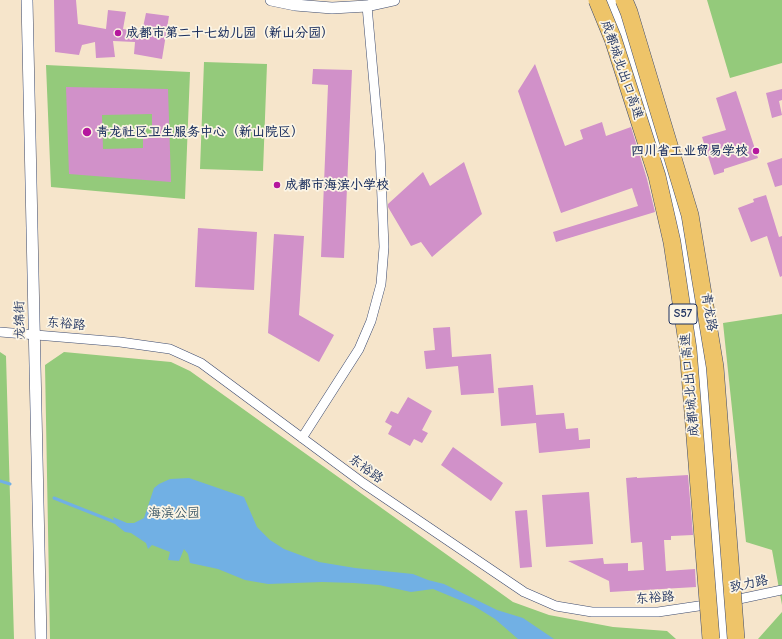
<!DOCTYPE html>
<html>
<head>
<meta charset="utf-8">
<style>
  body { margin:0 }
  canvas { display:block; background:#f6e5cb }
</style>
</head>
<body>
<canvas width="782" height="639"></canvas>
<script>
const c = document.querySelector('canvas').getContext('2d');
c.lineJoin = 'round';
function fill(path, color) { c.fillStyle = color; c.fill(path, 'evenodd'); }
const poly = rows => new Path2D(rows.map(r => 'M' + r).join(''));
function trace(path, color, width, dash) { c.strokeStyle = color; c.lineWidth = width; c.lineCap = dash ? 'butt' : 'round'; c.setLineDash(dash || []); c.stroke(path); }
function drawText(font, color, halo, rows, align = 'center') {
  c.font = font + ' "Comic Neue","LXGW WenKai TC",sans-serif'; c.lineWidth = 3.5; c.setLineDash([]); c.textBaseline = 'middle'; c.strokeStyle = halo; c.fillStyle = color; for (const [text, x, y, turn = 0] of rows) {
    c.save(); c.translate(x, y); c.rotate((+turn || 0) * Math.PI / 180); c.textAlign = isNaN(turn) ? turn : align; if (halo) c.strokeText(text, 0, 0); c.fillText(text, 0, 0); c.restore();
  }
}
fill(poly([
  [707,0,782,0,782,63,730,78],
  [204,62,267,64,263,171,200,169],
  [46,65,190,72,185,199,51,187],
  [782,314,782,605,772,550,746,542,723,323],
  [0,352,6,356,14,639,0,639],
  [64,352,171,362,190,371,513,602,549,615,613,627,667,631,676,639,50,639,45,365],
  [782,612,782,639,758,639]
]), '#94ca7b');
fill(poly([
  [189,478,244,497,257,527,270,540,284,549,319,562,355,568,413,574,428,580,444,584,497,610,523,618,554,639,518,639,495,619,474,606,433,589,411,592,379,585,354,583,322,582,268,584,245,580,218,569,190,563,188,554,184,549,179,561,168,560,170,552,152,545,148,549,146,543,131,533,125,532,116,525,113,517,127,523,134,523,144,518,154,488,159,484,170,479]
]), '#71b0e4');
trace(poly([
  [0,481,10,484],
  [54,498,117,523]
]), '#71b0e4', 3);
fill(poly([
  [54,0,76,0,78,24,106,29,108,10,126,12,123,29,142,32,146,13,169,16,162,59,134,54,135,42,113,41,115,57,96,58,95,42,82,45,79,55,55,52],
  [535,64,565,146,583,139,580,130,602,122,606,136,631,127,647,179,655,212,556,242,553,232,638,206,632,188,561,213,518,91],
  [313,69,352,70,344,258,321,257,328,85,312,84],
  [66,87,168,89,171,182,69,174],
  [152,114,152,135,143,135,143,148,103,149,102,115],
  [782,89,782,100,779,101,782,115,772,118,766,93],
  [736,91,758,158,724,169,724,172,714,175,702,137,726,130,716,98],
  [782,158,782,185,775,187,767,163],
  [464,162,482,214,432,257,421,242,411,246,388,207,388,204,423,172,430,186],
  [766,195,779,237,782,236,782,276,780,277,767,236,751,242,738,208,754,202,753,199],
  [198,228,257,232,254,290,195,287],
  [274,234,304,236,299,315,334,335,319,362,268,333],
  [450,327,452,357,491,354,494,393,461,395,458,366,426,369,424,351,435,350,433,328],
  [533,385,536,415,564,413,566,429,578,428,579,440,590,439,590,448,539,453,536,423,501,426,498,388],
  [408,397,432,411,422,430,428,433,422,443,414,439,410,446,388,434,392,426,385,422,391,411,398,414],
  [453,447,503,483,491,501,441,465],
  [688,475,693,535,671,536,671,540,664,540,666,571,695,569,696,587,610,592,609,581,568,561,603,558,604,564,628,563,628,571,644,570,642,542,631,543,626,478,637,477,637,478],
  [589,492,593,544,546,547,542,495],
  [527,510,532,567,520,568,515,511]
]), '#d191c9');
const minor = poly([
  [0,332,120,342,170,349,201,363,363,483,524,592,556,606,592,612,658,612,712,604],
  [302,438,359,349,371,321,381,284,384,247,380,151,367,6],
  [730,601,782,590]
]);
const tertiary = poly([
  [27,0,41,639],
  [271,0,295,5,332,8,367,6,394,0],
  [611,0,649,114,681,226,701,357,723,639]
]);
trace(minor, '#3c4a6e', 10);
trace(tertiary, '#3c4a6e', 12);
trace(minor, '#fff', 9);
trace(tertiary, '#fff', 11);
const motorwayBridge = poly([
  [597,0,613,39,657,176,672,242,688,349,711,639],
  [624,0,629,12,690,215,715,367,736,639]
]);
trace(motorwayBridge, '#3c4a6e', 18, []);
trace(motorwayBridge, '#eec469', 17);
for (const [x, y, r, color] of [
  [118,33,4,"#b5179e"],
  [87,132,5,"#b5179e"],
  [756,151,4,"#b5179e"],
  [277,185,4,"#b5179e"]
]) { const dot = new Path2D(); dot.arc(x, y, r, 0, 2 * Math.PI); c.fillStyle = color; c.fill(dot); trace(dot, '#fcf5e5', 1.5); }
for (const [x, y, w] of [
  [683,314,28]
]) { const box = new Path2D(); box.roundRect(x - w / 2, y - 10, w, 20, 3); c.fillStyle = '#fcf5e5'; c.fill(box); trace(box, '#1b2f5e', 1); }
drawText('bold 12px', '#1b2f5e', null, [
  ["S57",683,314]
]);
drawText('bold 13px', '#1b2f5e', '#fcf5e5', [
  ["成都市第二十七幼儿园（新山分园）",126,33],
  ["青龙社区卫生服务中心（新山院区）",96,132],
  ["四川省工业贸易学校",748,151,"right"],
  ["成都市海滨小学校",285,185]
], 'left');
drawText('13px', '#1b2f5e', '#fcf5e5', [
  ["成都城北出口高速",622,70,71],
  ["青龙路",709,312,81],
  ["龙绵街",20,320,-91],
  ["东裕路",66,324,5],
  ["成都城北出口高速",690,385,-95],
  ["东裕路",366,469,36],
  ["致力路",749,584,-12],
  ["东裕路",655,598,-4]
]);
drawText('13px', '#395665', '#fcf5e5', [
  ["海滨公园",174,513]
]);
</script>
</body>
</html>
